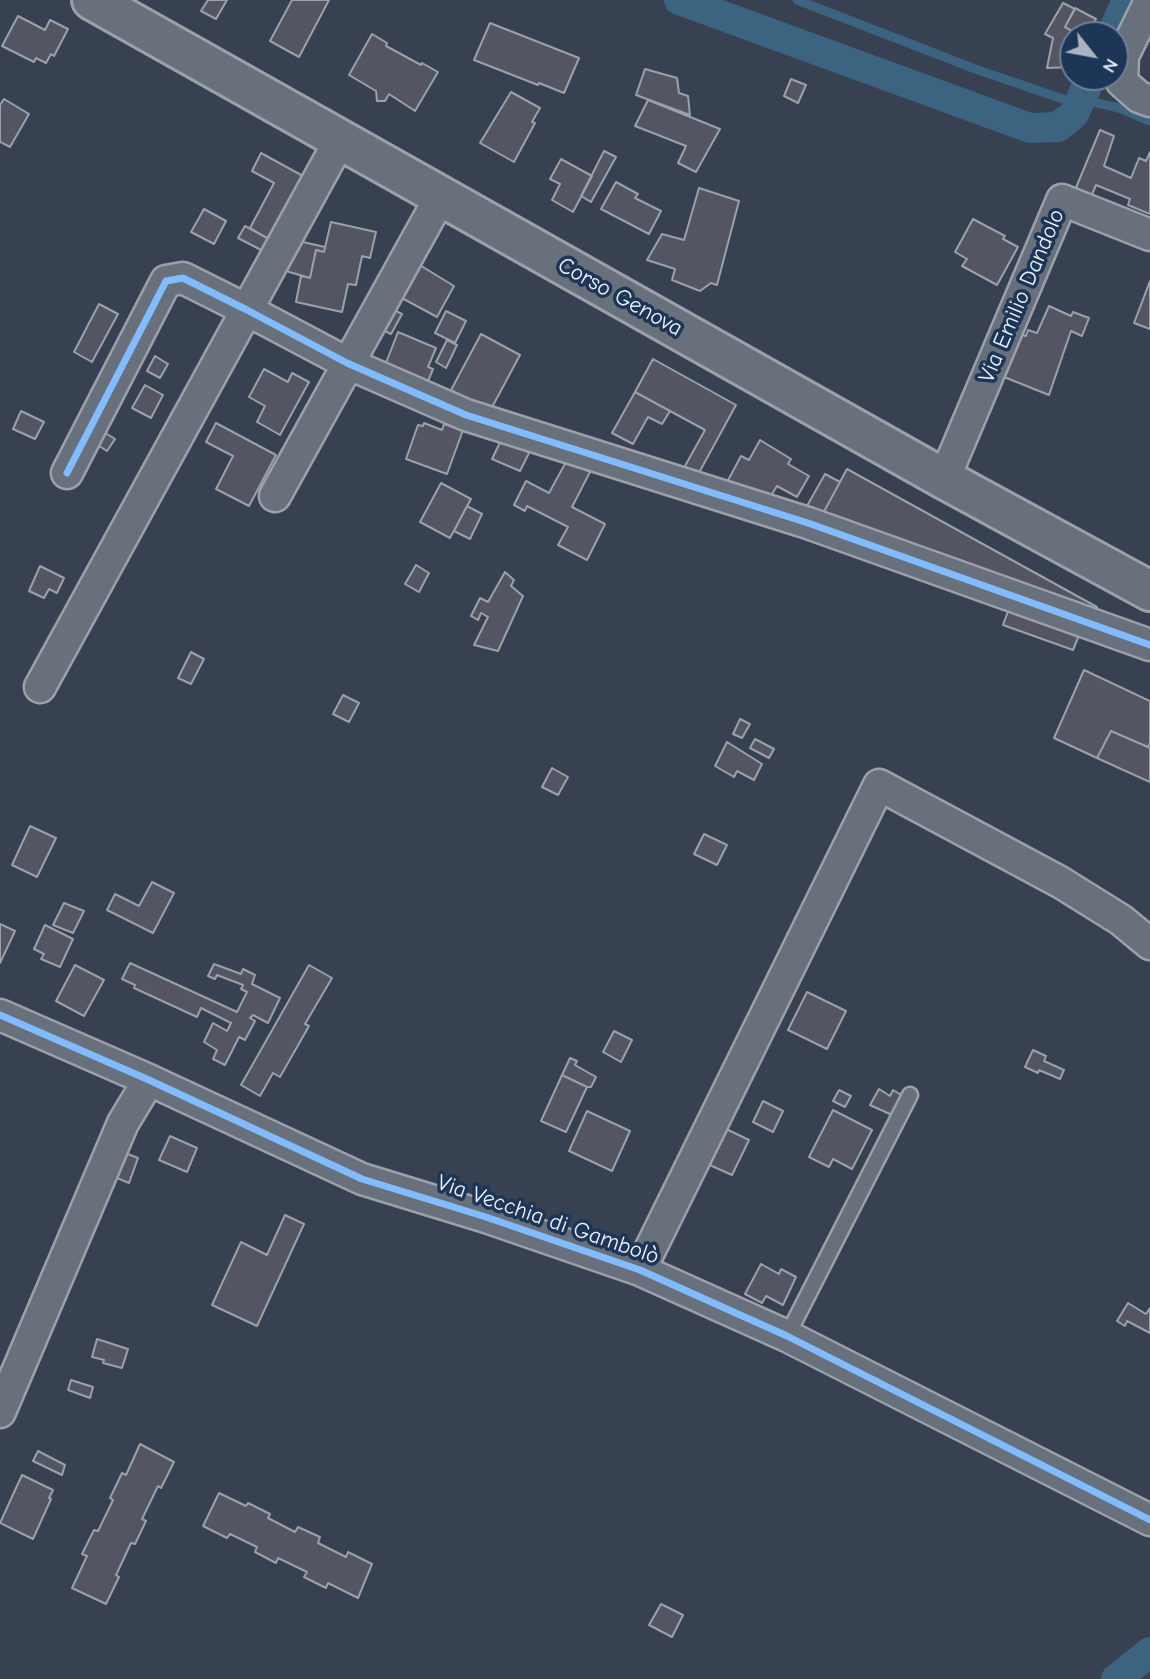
<!DOCTYPE html>
<html>
<head>
<meta charset="utf-8">
<style>
  body { margin:0 }
  #map { position:relative; width:1150px; height:1679px; overflow:hidden; background:#374152; font-family:"Comic Neue",sans-serif }
  canvas { display:block }
  .north { position:absolute; left:1059px; top:21px; width:70px; height:70px; box-sizing:border-box; background:#1d3557; border:2px solid #6e8097; border-radius:50%; rotate:121deg; font-size:19px; font-weight:700; line-height:28px; text-align:center; color:#e8f1f8 }
  .north::after { content:''; display:block; margin:auto; width:24px; height:32px; background:#aab3be; clip-path:polygon(50% 0,100% 100%,50% 72%,0 100%) }
</style>
</head>
<body>
<div id="map">
<canvas width="1150" height="1679"></canvas>
<div class="north">N</div>
</div>
<script>
const c = document.querySelector('canvas').getContext('2d');
c.lineJoin = 'round';
const poly = rows => new Path2D(rows.map(r => 'M' + r).join(''));
function trace(path, color, width, dash) { c.strokeStyle = color; c.lineWidth = width; c.lineCap = dash ? 'butt' : 'round'; c.setLineDash(dash || []); c.stroke(path); }
function fill(path, color) { c.fillStyle = color; c.fill(path, 'evenodd'); }
function drawText(font, color, halo, rows, align = 'center') {
  c.font = font + ' "Comic Neue",sans-serif'; c.lineWidth = 7; c.setLineDash([]); c.textBaseline = 'middle'; c.strokeStyle = halo; c.fillStyle = color; for (const [text, x, y, turn = 0] of rows) {
    c.save(); c.translate(x, y); c.rotate((+turn || 0) * Math.PI / 180); c.textAlign = isNaN(turn) ? turn : align; if (halo) c.strokeText(text, 0, 0); c.fillText(text, 0, 0); c.restore();
  }
}
trace(poly([
  [797,0,978,70,1063,99],
  [1089,101,1119,108,1150,121]
]), '#3c6480', 9);
trace(poly([
  [679,0,1030,128,1058,127,1074,114,1091,77],
  [1111,35,1127,0],
  [1116,1679,1150,1652]
]), '#3c6480', 30);
const building = poly([
  [208,0,227,0,216,19,201,11,208,0],
  [292,0,329,0,299,57,270,41,292,0],
  [1063,3,1075,9,1065,27,1080,35,1073,35,1073,67,1047,68,1053,38,1045,34,1063,3],
  [1075,8,1096,19,1088,35,1080,35,1065,27,1075,8],
  [18,16,45,30,50,20,68,29,54,56,51,54,46,63,36,58,34,62,2,46,18,16],
  [490,23,579,58,564,93,539,83,538,85,474,60,490,23],
  [372,34,387,43,386,46,421,65,422,63,438,72,415,111,389,94,385,101,377,101,376,91,349,75,372,34],
  [645,69,677,78,679,93,688,96,690,115,636,95,645,69],
  [791,79,806,85,798,103,784,96,791,79],
  [511,92,540,108,532,122,535,123,514,162,480,143,511,92],
  [4,99,29,114,10,147,0,142,0,105,4,99],
  [648,100,720,129,696,172,678,163,686,146,635,126,648,100],
  [1100,130,1114,136,1104,166,1131,178,1139,158,1146,161,1150,152,1150,214,1128,205,1130,199,1096,185,1091,197,1075,190,1100,130],
  [604,151,616,157,591,202,581,196,604,151],
  [261,153,303,176,269,239,250,228,274,183,252,171,261,153],
  [561,159,592,176,573,212,552,200,560,184,550,179,561,159],
  [616,182,638,194,635,198,661,211,649,234,601,209,616,182],
  [699,188,739,201,717,285,711,283,700,291,672,280,675,269,647,260,662,234,684,240,699,188],
  [204,209,226,221,214,244,191,232,204,209],
  [973,219,1005,236,1003,239,1018,247,997,285,962,266,967,259,955,252,973,219],
  [331,222,376,232,370,258,362,256,356,285,348,284,342,312,296,302,301,276,310,278,316,250,324,252,331,222],
  [245,226,269,239,263,251,238,238,245,226],
  [294,240,325,247,324,252,316,250,310,278,279,269,294,240],
  [418,264,454,286,437,317,400,297,418,264],
  [1150,281,1150,329,1134,323,1150,281],
  [99,304,118,314,92,362,74,352,99,304],
  [1049,306,1071,316,1073,312,1089,318,1082,336,1071,331,1049,395,999,375,1016,333,1026,336,1028,330,1037,333,1049,306],
  [388,307,402,314,391,334,377,327,388,307],
  [446,311,466,321,455,343,435,333,446,311],
  [398,332,436,348,428,367,433,369,426,386,384,368,398,332],
  [481,334,520,355,490,411,451,390,481,334],
  [447,340,457,345,446,368,436,362,447,340],
  [155,356,168,364,160,378,147,371,155,356],
  [653,359,736,405,695,480,680,475,705,430,635,392,653,359],
  [264,369,288,382,292,373,309,382,280,435,257,422,265,406,249,397,264,369],
  [145,385,163,395,151,418,132,408,145,385],
  [635,392,670,411,662,424,648,417,633,444,612,433,635,392],
  [21,411,44,422,35,439,13,429,21,411],
  [216,423,276,455,249,506,216,489,233,456,206,442,216,423],
  [424,423,442,430,444,424,463,430,447,474,406,459,418,425,423,426,424,423],
  [99,429,115,439,107,451,91,441,99,429],
  [503,436,532,447,520,471,492,459,503,436],
  [760,440,791,459,788,464,809,476,797,497,777,486,767,502,725,486,741,456,749,460,760,440],
  [567,460,590,472,572,507,605,524,587,560,558,545,568,527,527,506,525,511,514,505,526,481,549,493,567,460],
  [847,469,1097,607,1094,614,820,519,847,469],
  [825,474,840,482,820,519,803,513,825,474],
  [441,483,471,499,450,538,420,522,441,483],
  [467,506,482,514,470,539,454,531,467,506],
  [416,565,429,573,419,592,405,584,416,565],
  [40,566,64,578,57,593,49,589,44,598,29,591,40,566],
  [505,572,514,580,511,586,523,596,498,651,474,645,488,617,481,613,478,620,471,616,480,598,488,602,505,572],
  [1011,603,1082,628,1073,650,1003,625,1011,603],
  [191,652,204,659,191,684,178,678,191,652],
  [1084,670,1150,701,1150,743,1148,747,1111,731,1097,758,1054,738,1084,670],
  [343,695,359,703,349,722,333,714,343,695],
  [740,719,750,724,742,738,733,734,740,719],
  [1111,731,1150,748,1150,782,1097,758,1111,731],
  [755,739,774,749,769,758,750,748,755,739],
  [727,742,762,764,754,780,737,771,734,777,715,766,727,742],
  [552,768,568,777,558,795,542,787,552,768],
  [30,826,56,838,37,877,12,865,30,826],
  [704,834,727,845,717,865,694,854,704,834],
  [152,882,174,893,153,933,107,910,115,894,139,906,152,882],
  [64,903,84,911,73,933,53,925,64,903],
  [0,924,15,931,0,963,0,924],
  [45,925,73,939,60,967,41,959,44,954,34,949,45,925],
  [130,963,237,1012,247,992,241,989,243,985,217,975,215,979,208,976,214,964,241,974,243,969,255,975,252,984,280,998,268,1023,253,1015,250,1018,255,1021,245,1040,239,1037,225,1065,213,1059,217,1050,204,1042,213,1023,227,1031,231,1023,201,1008,197,1017,134,988,135,985,122,979,130,963],
  [75,965,104,980,84,1016,56,1001,75,965],
  [309,965,332,978,305,1024,309,1026,280,1077,273,1073,260,1096,241,1085,309,965],
  [807,992,846,1011,827,1049,788,1030,807,992],
  [614,1031,632,1040,621,1062,603,1052,614,1031],
  [1033,1050,1046,1056,1044,1061,1064,1070,1060,1079,1039,1070,1038,1073,1025,1067,1033,1050],
  [570,1058,577,1061,575,1065,596,1077,591,1087,587,1087,562,1075,570,1058],
  [562,1075,587,1087,566,1132,541,1121,562,1075],
  [879,1089,890,1096,893,1090,903,1096,892,1115,870,1105,879,1089],
  [839,1090,851,1096,845,1107,833,1101,839,1090],
  [763,1101,783,1111,773,1132,753,1122,763,1101],
  [833,1110,872,1130,852,1169,833,1159,829,1167,809,1157,833,1110],
  [587,1111,630,1131,612,1171,569,1151,587,1111],
  [720,1126,749,1140,732,1175,703,1162,720,1126],
  [170,1136,197,1148,187,1172,159,1160,170,1136],
  [125,1153,138,1158,129,1183,117,1178,125,1153],
  [285,1215,304,1224,257,1326,212,1305,241,1242,267,1255,285,1215],
  [761,1264,779,1274,781,1269,796,1277,783,1305,766,1296,762,1303,745,1294,761,1264],
  [1128,1303,1146,1314,1150,1308,1150,1333,1127,1321,1125,1326,1117,1321,1128,1303],
  [97,1339,128,1349,122,1368,103,1363,104,1360,92,1357,97,1339],
  [71,1380,93,1387,90,1398,68,1390,71,1380],
  [140,1444,174,1462,161,1488,158,1486,142,1519,146,1521,135,1544,131,1543,118,1571,116,1575,119,1577,106,1604,72,1588,87,1556,82,1554,94,1530,98,1531,113,1500,110,1498,122,1473,126,1475,140,1444],
  [38,1451,65,1465,62,1475,33,1461,38,1451],
  [22,1475,53,1490,49,1498,51,1499,33,1539,0,1523,22,1475],
  [219,1493,246,1506,248,1503,270,1514,268,1518,295,1532,298,1527,320,1537,318,1543,346,1557,348,1552,372,1564,358,1598,328,1583,326,1588,304,1577,307,1572,278,1558,276,1563,255,1552,257,1547,230,1534,227,1538,203,1526,219,1493],
  [661,1604,683,1615,672,1637,649,1625,661,1604]
]);
fill(building, '#535662');
trace(building, '#9ba1ab', 2);
const service = poly([
  [787,1336,910,1095]
]);
const minor = poly([
  [1150,1,1123,56,1122,82,1139,97,1150,101],
  [67,473,166,281,183,278,247,310,347,363,466,415,808,523,1150,645],
  [944,479,1062,200,1150,235],
  [275,496,441,196],
  [40,687,340,140],
  [0,1015,149,1080,362,1179,486,1217,640,1270,787,1336,1150,1520],
  [640,1270,879,785,1060,882,1121,920,1150,944],
  [0,1412,123,1123,149,1080]
]);
const secondary = poly([
  [92,0,944,479,1150,591]
]);
trace(service, '#9ba1ab', 19);
trace(minor, '#9ba1ab', 35);
trace(secondary, '#9ba1ab', 44);
trace(service, '#68707b', 14);
trace(minor, '#68707b', 30);
trace(secondary, '#68707b', 38);
trace(poly([
  [67,473,166,281,183,278,247,310,347,363,466,415,808,523,1150,645],
  [0,1015,149,1080,362,1179,486,1217,640,1270,787,1336,1150,1520]
]), '#80bcff', 7);
drawText('23px', '#e8f1f8', '#1d3557', [
  ["Via Emilio Dandolo",1022,296,-67],
  ["Corso Genova",620,297,29],
  ["Via Vecchia di Gambolò",548,1220,19]
]);
</script>
</body>
</html>
